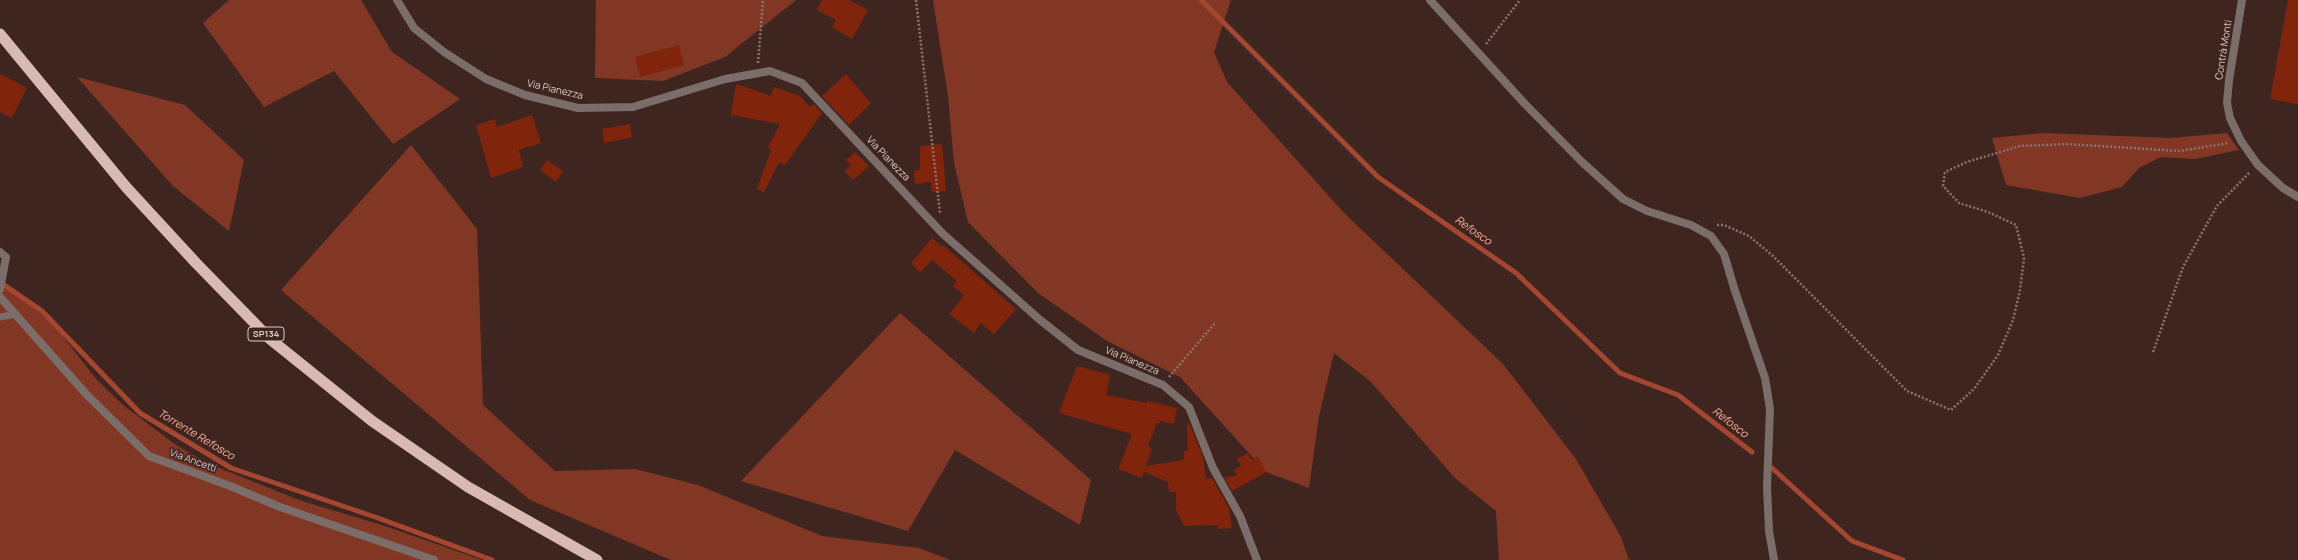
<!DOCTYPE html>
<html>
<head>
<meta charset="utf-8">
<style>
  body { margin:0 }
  canvas { display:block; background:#3f251f }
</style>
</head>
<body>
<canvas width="2298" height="560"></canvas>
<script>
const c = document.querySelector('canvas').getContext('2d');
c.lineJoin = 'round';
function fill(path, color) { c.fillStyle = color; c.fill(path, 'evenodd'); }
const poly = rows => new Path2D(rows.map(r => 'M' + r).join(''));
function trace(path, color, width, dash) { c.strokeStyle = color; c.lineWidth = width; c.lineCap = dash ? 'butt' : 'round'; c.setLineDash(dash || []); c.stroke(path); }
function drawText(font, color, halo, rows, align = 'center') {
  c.font = font + ' Manrope,sans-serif'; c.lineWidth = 3.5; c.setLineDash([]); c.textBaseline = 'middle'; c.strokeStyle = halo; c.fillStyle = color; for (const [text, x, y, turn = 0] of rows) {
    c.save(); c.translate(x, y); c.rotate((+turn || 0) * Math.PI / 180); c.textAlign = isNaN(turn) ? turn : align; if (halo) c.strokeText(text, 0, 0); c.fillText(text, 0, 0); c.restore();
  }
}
fill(poly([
  [229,0,361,0,392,52,460,99,393,144,334,71,264,107,203,23],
  [596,0,796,0,725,57,663,81,595,78],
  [933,0,1231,0,1214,52,1227,82,1344,213,1503,364,1576,459,1621,537,1629,560,1499,560,1496,511,1455,478,1370,381,1334,353,1319,416,1309,488,1266,472,1180,377,1107,341,1038,293,968,222,954,163,948,96],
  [77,77,185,105,244,160,229,231,173,186],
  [2042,133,2171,138,2227,133,2239,150,2195,159,2161,157,2139,168,2122,187,2080,198,2006,185,1992,138],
  [411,145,477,229,483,405,555,471,635,469,698,485,822,536,919,548,950,560,671,560,530,500,281,290],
  [0,282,37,310,57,329,97,380,123,405,176,445,207,463,299,500,388,527,482,560,0,560],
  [900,313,1091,480,1080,525,955,450,908,531,741,481]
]), '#823725');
trace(poly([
  [1201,0,1378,177,1516,273,1620,373,1678,395,1752,452],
  [0,282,42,311,140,413,231,468,378,518,492,560],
  [1772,468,1852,541,1903,560]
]), '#a54730', 5);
fill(poly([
  [822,0,849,0,868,10,852,39,832,27,836,20,817,10],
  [2288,0,2298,0,2298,104,2270,99],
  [679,45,684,65,640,77,635,57],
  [0,74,27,88,12,118,0,112],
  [846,74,871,103,849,125,822,96],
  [736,84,771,96,774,87,800,96,810,107,814,104,822,113,785,165,779,162,764,192,757,189,771,150,768,147,780,124,731,115],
  [532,115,541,143,519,150,523,167,491,178,476,125,495,119,497,127],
  [630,124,632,137,604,143,602,129],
  [942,144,946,191,932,192,931,182,915,184,914,171,920,170,920,146],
  [855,152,869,166,853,180,845,171,851,165,846,160],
  [547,160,563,171,556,182,540,170],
  [932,238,942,247,943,245,1016,309,994,334,981,323,974,333,949,314,964,295,953,286,957,281,932,260,920,273,911,263],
  [1077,366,1110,375,1106,395,1147,403,1147,401,1177,408,1174,424,1160,421,1160,423,1157,423,1148,446,1152,448,1146,466,1184,460,1184,451,1188,451,1187,423,1189,423,1203,456,1206,478,1212,478,1229,508,1232,528,1218,529,1218,525,1184,526,1176,510,1176,492,1169,492,1168,482,1144,472,1142,478,1118,469,1132,434,1059,413],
  [1248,453,1252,460,1258,456,1266,472,1232,491,1224,477,1237,476,1234,470,1241,466,1237,459]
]), '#80240c');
trace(poly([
  [916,0,940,213],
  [1486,44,1520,0],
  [758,63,763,0],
  [1717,225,1724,225,1749,236,1773,256,1907,391,1951,410,1974,389,1998,355,2013,320,2020,290,2024,258,2016,225,1988,212,1959,203,1943,186,1945,172,1967,162,2020,146,2067,144,2180,151,2229,143],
  [2153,352,2183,267,2217,206,2250,172],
  [1169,377,1215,323]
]), '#8a746f', 2.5, [2, 2]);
trace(poly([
  [0,317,16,314]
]), '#7b6d6a', 7);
trace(poly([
  [1430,0,1525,104,1582,162,1623,199,1647,211,1691,225,1711,236,1724,254,1735,291,1765,378,1770,409,1767,487,1769,531,1774,560],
  [2242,0,2229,80,2227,103,2230,118,2241,141,2258,165,2283,188,2298,197],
  [0,252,6,257,0,289],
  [0,297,87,395,149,456,230,486,280,507,434,560]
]), '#7b6d6a', 8);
trace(poly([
  [397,0,414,28,444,52,486,79,525,95,578,108,633,107,725,79,770,71,802,83,942,233,1039,319,1078,350,1163,385,1189,407,1213,468,1240,516,1257,560]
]), '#7b6d6a', 8);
trace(poly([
  [0,34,126,187,196,263,270,339,372,421,468,487,597,560]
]), '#d8bab2', 11);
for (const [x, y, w] of [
  [266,334,36]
]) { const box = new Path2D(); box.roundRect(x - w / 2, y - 7, w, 14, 3); c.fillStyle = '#3f251f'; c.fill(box); trace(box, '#decdc9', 1); }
drawText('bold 9px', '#decdc9', null, [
  ["SP134",266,334]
]);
drawText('10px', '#decdc9', '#3f251f', [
  ["Contrà Monti",2224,50,-81],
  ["Via Pianezza",555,90,13],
  ["Via Pianezza",888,159,46],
  ["Via Pianezza",1132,361,23],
  ["Via Ancetti",193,461,20]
]);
drawText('italic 11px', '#ffb19d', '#3f251f', [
  ["Refosco",1473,231,35],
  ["Refosco",1730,423,38],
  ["Torrente Refosco",196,435,31]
]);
</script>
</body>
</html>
